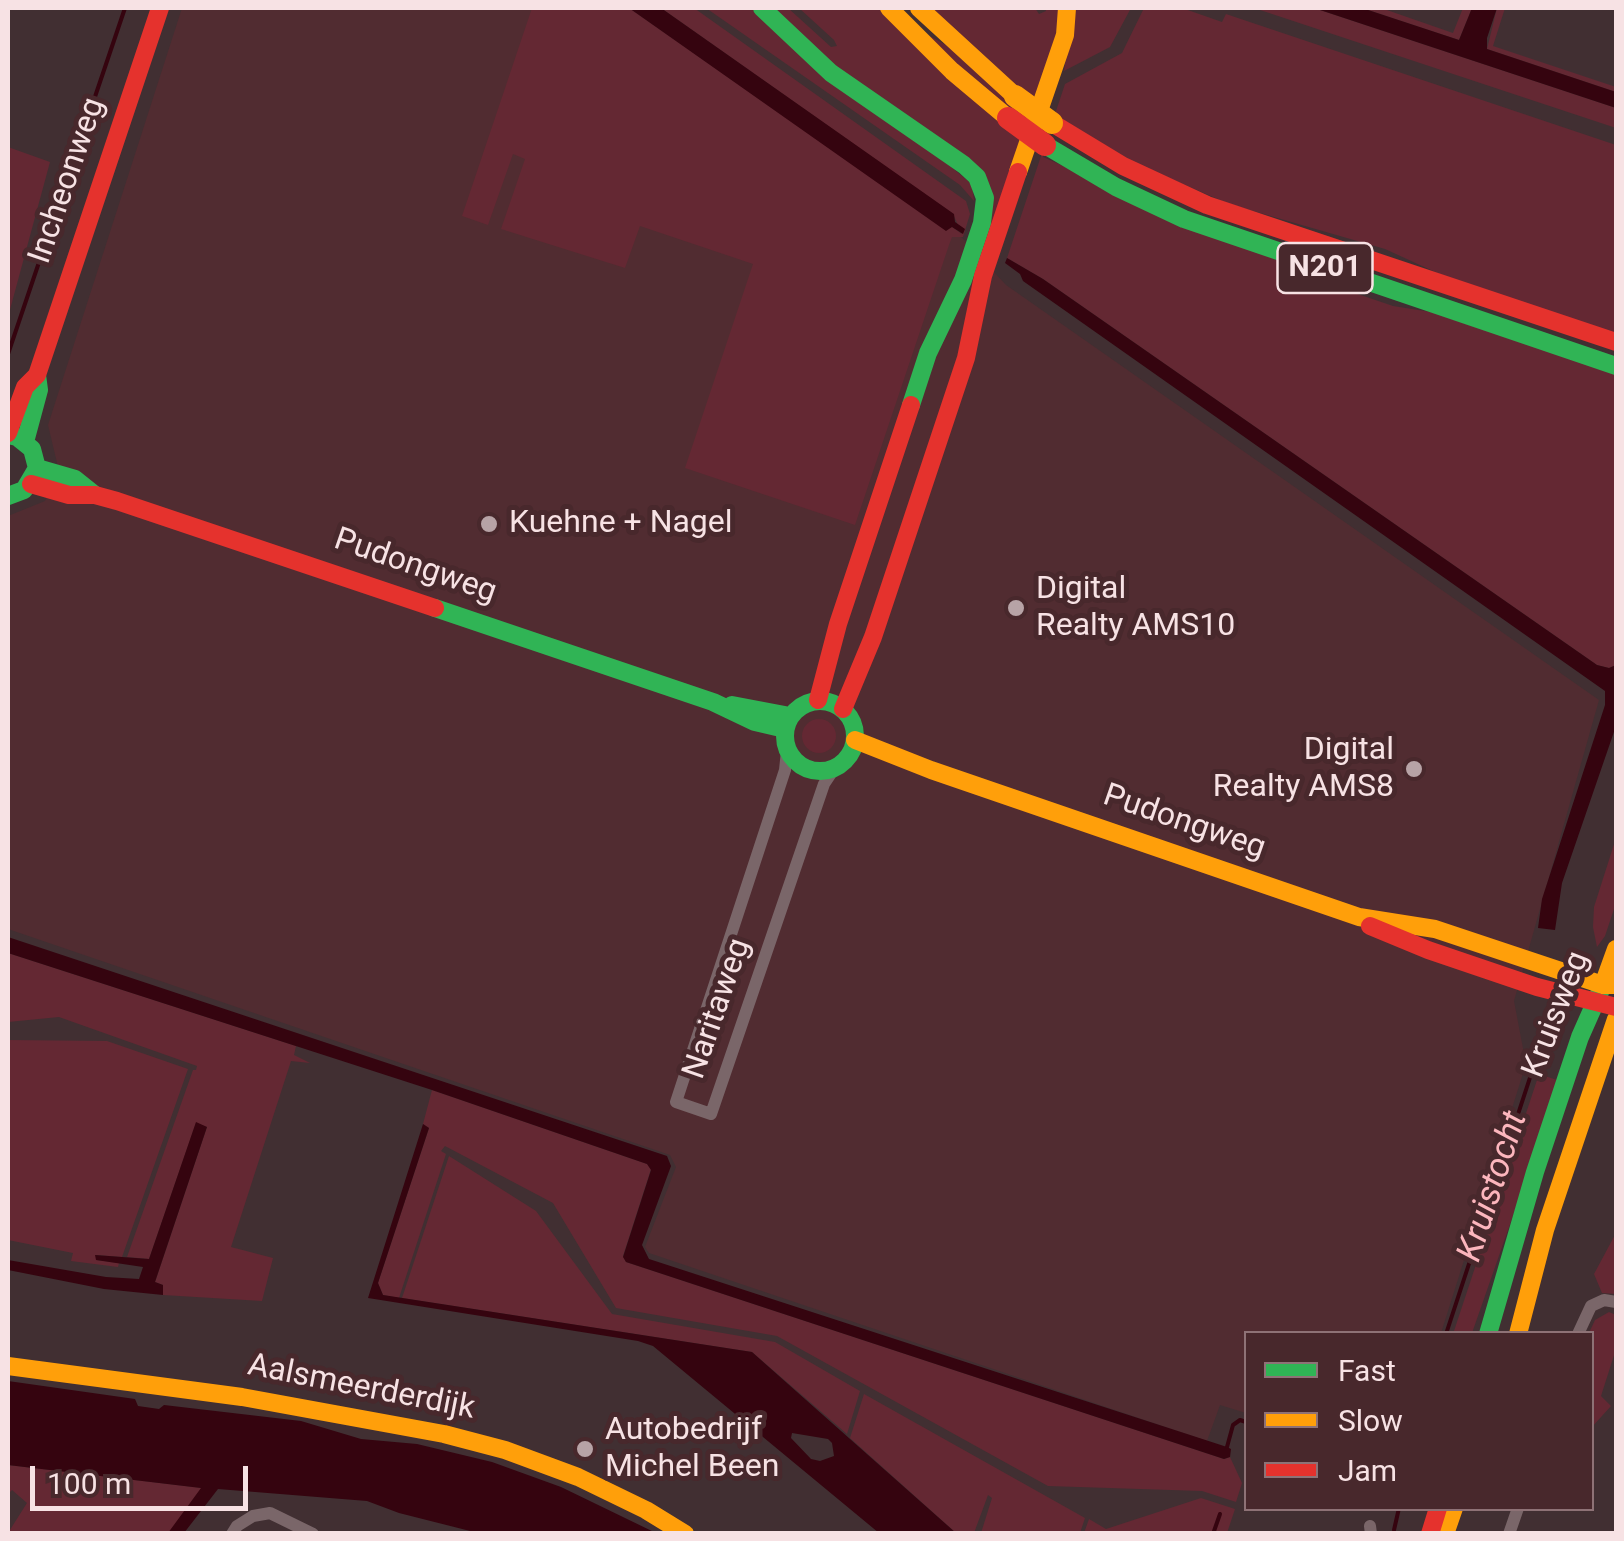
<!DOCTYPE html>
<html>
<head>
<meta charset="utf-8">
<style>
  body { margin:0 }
  #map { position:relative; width:1624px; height:1541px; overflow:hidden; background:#412f32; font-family:Roboto,sans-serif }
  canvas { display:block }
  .frame { position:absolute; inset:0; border:10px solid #f7e2e4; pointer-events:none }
  .legend { position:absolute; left:1244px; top:1331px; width:350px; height:180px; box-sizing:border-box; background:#48282c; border:2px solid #8e7276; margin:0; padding:12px 18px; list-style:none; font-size:30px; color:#f7e2e4 }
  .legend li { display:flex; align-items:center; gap:20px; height:50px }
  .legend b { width:50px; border:2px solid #8e7276 }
  .scale { position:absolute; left:30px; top:1466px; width:218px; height:45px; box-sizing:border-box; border:5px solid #f7e2e4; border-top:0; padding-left:12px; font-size:30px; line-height:35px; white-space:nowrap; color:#f7e2e4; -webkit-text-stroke:8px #48282c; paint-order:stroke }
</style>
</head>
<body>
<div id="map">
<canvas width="1624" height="1541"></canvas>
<div class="frame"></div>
<ul class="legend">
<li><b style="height:12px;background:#30b455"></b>Fast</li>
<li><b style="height:12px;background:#ff9f0a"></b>Slow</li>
<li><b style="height:12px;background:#e5322d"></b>Jam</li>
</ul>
<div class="scale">100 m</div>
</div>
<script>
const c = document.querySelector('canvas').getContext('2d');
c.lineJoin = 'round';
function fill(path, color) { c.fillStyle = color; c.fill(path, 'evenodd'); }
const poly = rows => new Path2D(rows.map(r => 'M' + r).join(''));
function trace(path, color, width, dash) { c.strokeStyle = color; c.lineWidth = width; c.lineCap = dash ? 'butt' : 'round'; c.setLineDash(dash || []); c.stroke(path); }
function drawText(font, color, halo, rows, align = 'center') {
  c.font = font + ' Roboto,sans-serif'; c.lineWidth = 10; c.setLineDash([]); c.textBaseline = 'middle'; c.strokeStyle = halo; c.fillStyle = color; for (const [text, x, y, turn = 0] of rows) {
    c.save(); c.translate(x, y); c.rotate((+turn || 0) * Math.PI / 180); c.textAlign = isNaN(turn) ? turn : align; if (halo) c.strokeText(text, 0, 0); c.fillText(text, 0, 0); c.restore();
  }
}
fill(poly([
  [182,8,629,8,840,154,952,227,1006,285,1599,700,1514,1001,1526,1064,1441,1333,1246,1334,1246,1413,1220,1405,1207,1441,649,1253,645,1247,676,1167,670,1155,8,929,8,516,45,501,58,467,48,425]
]), '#512c31');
fill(poly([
  [532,8,629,8,942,227,952,227,962,234,953,214,661,8,694,8,966,201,970,214,963,237,952,237,949,245,855,525,685,468,753,264,640,226,625,268,501,229,525,159,513,154,488,225,462,216],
  [706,8,755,8,972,184,974,201,960,185],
  [767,8,788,8,831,47,837,46,834,40,799,8,879,8,1004,77,930,8,1035,8,1039,14,1046,11,1045,8,1059,8,1061,19,990,245,990,197],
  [1072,8,1131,8,1110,47,1064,71],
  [1144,8,1182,8,1222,22,1226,14,1616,145,1616,334,1444,276,1385,249,1229,204,1137,164,1057,116,1043,157,1340,288,1393,306,1431,312,1616,374,1616,665,1609,668,1597,665,1043,279,1007,258,1065,84,1122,53],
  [1254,8,1314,8,1616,108,1616,128],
  [1362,8,1381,8,1453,33,1463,8,1472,8,1459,40],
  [1497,8,1505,8,1493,46,1616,87,1616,92,1487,49],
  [8,147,50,162,8,317],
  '802 736a17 17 0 1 1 34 0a17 17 0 1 1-34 0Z',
  [1616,838,1616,903,1605,936,1597,947,1593,927,1594,907],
  [8,953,296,1046,294,1055,310,1063,291,1061,231,1247,273,1258,262,1301,163,1295,163,1285,155,1282,207,1127,196,1123,149,1259,127,1257,193,1070,196,1070,197,1066,59,1017,8,1022],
  [8,1040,107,1041,188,1069,122,1257,96,1255,97,1260,119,1263,118,1267,71,1261,73,1253,8,1240],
  [1539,1074,1560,1081,1472,1333,1453,1334],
  [432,1090,647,1164,651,1169,623,1256,626,1262,1224,1459,1230,1457,1242,1483,1236,1502,1202,1491,1048,1486,777,1336,616,1308,553,1203,445,1146,441,1151,446,1154,399,1298,383,1295,378,1283,429,1128,423,1124],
  [449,1156,536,1211,612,1314,775,1342,860,1391,847,1434,752,1352,402,1298],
  [1616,1233,1616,1294,1602,1293,1594,1274],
  [1609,1312,1616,1315,1616,1349,1601,1396,1611,1406,1592,1427,1592,1334,1589,1333,1595,1320],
  [864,1394,1085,1518,1080,1533,981,1533,992,1498,988,1495,974,1533,956,1533,850,1438],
  [8,1465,202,1488,168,1534,8,1533,27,1503,12,1490,8,1494],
  [1201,1498,1235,1509,1227,1533,1084,1533,1089,1519,1106,1529]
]), '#642833');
fill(poly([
  [629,8,661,8,954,214,955,222,965,229,963,234,952,227,946,231],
  [1314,8,1362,8,1459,40,1472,8,1497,8,1487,38,1487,49,1616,92,1616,108],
  [1007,258,1043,279,1597,665,1609,668,1616,665,1616,726,1562,883,1555,930,1538,928,1542,899,1605,705,1605,691,1023,281,1020,274,1005,263],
  [8,937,667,1156,671,1166,642,1245,649,1259,1227,1447,1231,1449,1230,1457,1224,1459,626,1262,623,1257,651,1170,647,1164,432,1090,8,953],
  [196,1122,207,1127,155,1282,163,1285,163,1295,104,1289,8,1270,8,1260,106,1277,139,1279,143,1267,96,1260,95,1255,149,1259],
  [423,1124,429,1128,378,1283,383,1295,752,1352,956,1533,879,1533,653,1346,638,1341,368,1298],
  [792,1433,828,1439,832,1443,834,1456,820,1461,811,1459,791,1438],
  [8,1381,135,1399,138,1406,159,1409,164,1405,301,1421,361,1439,417,1444,492,1462,561,1487,656,1533,478,1533,399,1513,367,1501,218,1489,184,1533,168,1533,201,1488,8,1465]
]), '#35040f');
trace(poly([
  [8,354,125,8],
  [1446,1334,1542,1041],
  [1227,1447,1233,1425,1240,1420,1246,1422],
  [1394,1530,1399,1508],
  [1213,1534,1220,1514]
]), '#35040f', 4);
trace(poly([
  [787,751,785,770,676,1102,711,1114,824,784,834,769],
  [1578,1334,1591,1306,1604,1300,1616,1302],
  [1370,1526,1371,1534],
  [232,1534,237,1526,253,1516,270,1513,313,1534],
  [1509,1534,1518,1508]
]), '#7a6669', 12);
trace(poly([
  [762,8,831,73,964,165,977,177,985,198,982,223,963,280,928,353,911,405],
  [1045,145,1116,187,1184,219,1616,366],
  [8,435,17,437,32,449,37,468,24,490,8,496],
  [25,442,39,390,37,375],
  [37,468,75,479,95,495],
  [435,608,713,702,755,722,785,729],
  '785 736a35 35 0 1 1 70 0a35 35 0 1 1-70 0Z',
  [732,705,790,716],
  [1488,1334,1535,1172,1580,1037,1603,985]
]), '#30b455', 18);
trace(poly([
  [889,8,952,71,1008,118],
  [919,8,1015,96],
  [1018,172,1065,35,1067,8],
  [855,740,931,770,1359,917,1435,929,1603,985,1616,985],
  [1603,985,1616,949],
  [1518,1334,1545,1230,1616,1019],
  [8,1366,242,1397,444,1434,505,1450,578,1477,646,1510,685,1534],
  [1445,1534,1454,1508]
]), '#ff9f0a', 18);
trace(poly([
  [1052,123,1123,166,1207,205,1616,342],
  [8,433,25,387,37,375,160,8],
  [31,484,69,495,95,495,117,501,435,608],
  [818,700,838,624,911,405],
  [843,709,873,637,966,358,983,276,1018,172],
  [1370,926,1428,950,1537,987,1616,1007],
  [1430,1534,1438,1508]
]), '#e5322d', 18);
trace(poly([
  [1015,96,1052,123]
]), '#ff9f0a', 22);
trace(poly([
  [1008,118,1045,145]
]), '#e5322d', 22);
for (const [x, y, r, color] of [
  [489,524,10,"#b7a3a6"],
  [1016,608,10,"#b7a3a6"],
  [1414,769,10,"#b7a3a6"],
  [585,1449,10,"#b7a3a6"]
]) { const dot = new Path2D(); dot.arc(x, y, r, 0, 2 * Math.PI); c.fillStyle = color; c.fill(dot); trace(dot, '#48282c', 4); }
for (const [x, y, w] of [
  [1325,268,95]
]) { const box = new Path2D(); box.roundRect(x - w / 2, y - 25, w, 50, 8); c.fillStyle = '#48282c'; c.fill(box); trace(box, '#f7e2e4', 2.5); }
drawText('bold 30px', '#f7e2e4', null, [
  ["N201",1325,268]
]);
drawText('32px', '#f7e2e4', '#48282c', [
  ["Incheonweg",68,181,-71],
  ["Pudongweg",415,567,19],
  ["Pudongweg",1184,823,19],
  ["Naritaweg",718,1009,-71],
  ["Kruisweg",1557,1015,-69],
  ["Aalsmeerderdijk",361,1388,11]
]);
drawText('32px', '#f7e2e4', '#48282c', [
  ["Kuehne + Nagel",509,524],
  ["Digital",1036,590],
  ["Realty AMS10",1036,627],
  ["Digital",1394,751,"right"],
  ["Realty AMS8",1394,788,"right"],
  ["Autobedrijf",605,1431],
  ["Michel Been",605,1468]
], 'left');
drawText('italic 35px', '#fcb6bd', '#48282c', [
  ["Kruistocht",1494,1187,-72]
]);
</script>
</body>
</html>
